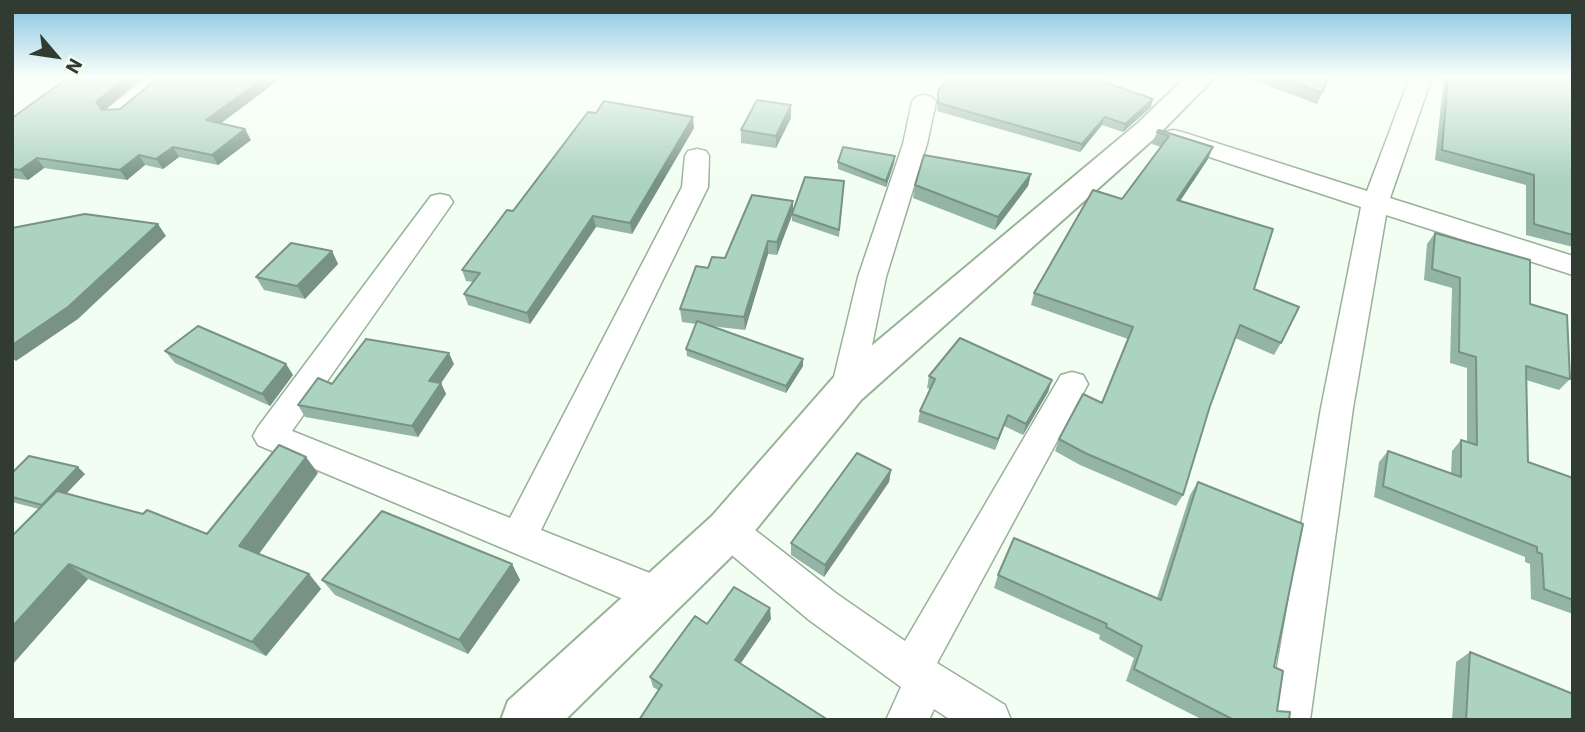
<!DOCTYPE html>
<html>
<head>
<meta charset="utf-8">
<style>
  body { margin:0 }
  #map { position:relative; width:1585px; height:732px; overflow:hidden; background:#f3fef3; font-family:"IBM Plex Sans",sans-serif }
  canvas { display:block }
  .frame { position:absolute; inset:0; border:14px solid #313b31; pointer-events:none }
  .north { position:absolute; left:21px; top:21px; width:70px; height:70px; -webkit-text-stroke:5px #f3fef3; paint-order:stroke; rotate:119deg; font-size:19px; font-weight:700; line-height:28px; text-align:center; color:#313b31 }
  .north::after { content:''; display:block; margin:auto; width:24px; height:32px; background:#313b31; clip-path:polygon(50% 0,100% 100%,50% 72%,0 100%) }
</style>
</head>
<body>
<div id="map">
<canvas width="1585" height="732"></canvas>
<div class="frame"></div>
<div class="north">N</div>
</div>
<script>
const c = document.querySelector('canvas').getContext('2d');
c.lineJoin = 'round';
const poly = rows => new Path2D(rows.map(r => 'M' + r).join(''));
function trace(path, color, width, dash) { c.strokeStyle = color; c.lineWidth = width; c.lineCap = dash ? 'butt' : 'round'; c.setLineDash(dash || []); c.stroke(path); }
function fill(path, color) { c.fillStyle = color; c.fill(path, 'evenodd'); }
const minor = poly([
  [147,77,172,77,125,117,109,117,105,112,109,107,147,77],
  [1410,77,1432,77,1390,198,1573,256,1573,275,1386,215,1353,408,1310,720,1268,720,1321,408,1361,207,1164,142,1161,137,1164,132,1173,130,1182,132,1367,191,1410,77],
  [924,95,932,97,936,102,927,144,886,277,863,389,858,398,847,401,836,398,831,389,858,277,903,144,912,102,916,97,924,95],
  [697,149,706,151,709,156,708,187,541,530,675,583,680,596,675,609,661,614,647,609,258,445,253,436,258,427,431,196,440,194,449,196,453,202,449,208,292,431,510,518,682,187,685,156,688,151,697,149],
  [1072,372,1083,375,1088,384,937,663,1005,705,1011,720,951,720,934,709,929,720,886,720,901,687,809,620,715,541,710,530,715,519,728,514,741,519,837,594,905,641,1061,375,1072,372]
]);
const tertiary = poly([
  [1186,77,1215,77,1158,135,861,400,744,544,565,720,501,720,508,701,712,516,833,378,1138,123,1186,77]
]);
trace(minor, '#98b197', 3);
trace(tertiary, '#98b197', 4);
fill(minor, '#fff');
fill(tertiary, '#fff');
fill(poly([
  [143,77,105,110,221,124,251,140,218,165,179,157,163,169,145,165,127,180,44,168,28,180,12,178,12,118],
  [1245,77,1329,77,1317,104],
  [1444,77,1573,77,1573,247,1526,235,1526,185,1435,160],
  [994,82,1151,107,1123,132,1102,125,1080,152,937,111,938,91],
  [791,118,776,148,741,143,741,130],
  [694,128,632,234,596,227,530,324,468,305,464,294,473,282,466,281,462,270,513,211],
  [1159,130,1208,159,1180,201,1254,289,1281,343,1274,355,1235,338,1210,406,1183,495,1176,506,1080,465,1055,451,1059,439,1102,403,1128,339,1031,305,1034,293,1122,199,1161,147,1152,144,1157,132],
  [895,156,894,163,886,187,838,169,838,162],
  [1031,174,1028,186,995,230,913,198,915,185],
  [844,181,839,237,792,221,792,214],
  [793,201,777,255,768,254,745,330,710,326,803,359,803,366,786,393,687,356,686,349,696,324,682,322,680,309,708,268,725,258],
  [1435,233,1530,304,1570,379,1559,390,1526,380,1528,462,1573,478,1573,614,1531,599,1530,564,1525,562,1525,557,1374,497,1379,462,1388,451,1451,474,1452,451,1461,440,1467,442,1467,368,1450,363,1452,288,1424,280,1427,244],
  [332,251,338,264,305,299,264,290,256,277],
  [165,351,286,364,293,375,270,406,175,363],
  [454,364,441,383,446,394,418,437,305,417,298,405,332,384],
  [929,376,1052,380,1048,392,1023,435,1004,426,995,450,918,422,920,411,930,389,927,388],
  [891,470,889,482,824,577,791,555,791,543],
  [12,473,85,474,66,493,207,534,318,473,259,554,309,574,321,589,266,656,88,579,12,665,12,536,39,509,12,502],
  [1198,482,1274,667,1277,711,1289,720,1203,720,1126,681,1134,658,1099,639,1100,635,994,588,998,575,1157,598,1190,495],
  [512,564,520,580,468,654,335,595,322,580],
  [771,619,741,663,658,690,653,687,650,677,707,624],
  [1470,652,1573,720,1452,720,1456,662]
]), '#94b5a5');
fill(poly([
  [126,77,143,77,102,112,96,102],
  [265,77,283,77,212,130,206,120],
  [1153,99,1151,107,1123,132,1125,124],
  [791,105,791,118,776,148,776,136],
  [693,117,694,128,632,234,630,223],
  [1105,117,1102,125,1080,152,1082,144],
  [245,129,251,140,218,165,212,155],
  [173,147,179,157,163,169,156,159],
  [1213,147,1208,159,1172,213,1177,200],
  [139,155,145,165,127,180,120,170],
  [895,156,894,163,886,187,886,181],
  [37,158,44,168,28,180,20,170],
  [1031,174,1028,186,995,230,998,217],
  [793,201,793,213,777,255,777,242],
  [593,216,596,227,530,324,527,313],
  [158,224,166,236,78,319,16,361,12,358,12,345],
  [768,241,768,254,745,330,744,317],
  [332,251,338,264,305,299,297,286],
  [449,353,454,364,441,383,446,394,418,437,412,426,429,381],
  [803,359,803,366,786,393,786,386],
  [286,364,293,375,270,406,262,394],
  [1052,380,1048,392,1023,435,1026,424],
  [1008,415,1004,426,995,450,998,439],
  [306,457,318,473,253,562,239,546],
  [78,467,85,474,50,511,42,505],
  [891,470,889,482,824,577,825,565],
  [69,564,88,579,12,665,12,627],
  [512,564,520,580,468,654,459,640],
  [309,574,321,589,266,656,252,642],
  [770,608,771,619,736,670,735,660]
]), '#789386');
const building = poly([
  [69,77,126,77,96,102,102,110,120,109,159,77,265,77,206,120,245,129,212,155,173,147,156,159,139,155,120,170,37,158,20,170,12,169,12,118,69,77],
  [950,77,978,77,994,82,998,77,1090,77,1153,99,1125,124,1105,117,1082,144,938,103,938,91,950,77],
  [1278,77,1329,77,1322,93,1278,77],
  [1448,77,1573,77,1573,235,1534,224,1534,175,1442,150,1448,77],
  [757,100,791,105,776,136,741,130,757,100],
  [604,101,693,117,630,223,593,216,527,313,464,294,480,273,462,270,507,210,513,211,588,112,596,113,604,101],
  [1159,130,1213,147,1177,200,1273,229,1254,289,1299,307,1281,343,1240,325,1210,406,1183,495,1085,453,1059,439,1083,394,1102,403,1133,327,1034,293,1093,190,1122,199,1169,136,1157,132,1159,130],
  [843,147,895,156,886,181,838,162,843,147],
  [924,155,1031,174,998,217,915,185,924,155],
  [805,177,844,181,839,230,792,214,805,177],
  [752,195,793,201,777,242,768,241,744,317,680,309,696,266,708,268,712,257,725,258,752,195],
  [85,214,158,224,68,307,12,345,12,228,85,214],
  [1435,233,1530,260,1530,304,1567,315,1570,379,1526,366,1528,462,1573,478,1573,600,1544,589,1542,554,1537,552,1537,547,1383,486,1388,451,1461,477,1461,440,1477,445,1476,357,1459,352,1460,278,1432,269,1435,233],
  [291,243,332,251,297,286,256,277,291,243],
  [697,321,803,359,786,386,686,349,697,321],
  [198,326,286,364,262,394,165,351,198,326],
  [960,338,1052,380,1026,424,1008,415,998,439,920,411,935,379,929,376,960,338],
  [366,339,449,353,429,381,441,383,412,426,298,405,318,378,332,384,366,339],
  [279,445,306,457,239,546,309,574,252,642,69,564,12,627,12,536,57,491,143,514,147,510,207,534,279,445],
  [857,453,891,470,825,565,791,543,857,453],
  [29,456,78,467,42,505,12,497,12,473,29,456],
  [1198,482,1303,524,1274,667,1283,671,1277,711,1290,712,1289,720,1234,720,1134,669,1142,646,1106,627,1107,624,998,575,1014,538,1161,600,1198,482],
  [382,511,512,564,459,640,322,580,382,511],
  [734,587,770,608,735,660,828,720,639,720,662,685,650,677,695,616,707,624,734,587],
  [1470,652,1573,694,1573,720,1466,720,1470,652]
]);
fill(building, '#acd2c0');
trace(building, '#789386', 2);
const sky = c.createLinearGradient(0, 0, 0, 179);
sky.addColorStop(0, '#81c3df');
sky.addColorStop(0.43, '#fafffa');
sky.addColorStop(1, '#fafffa00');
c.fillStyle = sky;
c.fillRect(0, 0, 1585, 179);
</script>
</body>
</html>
